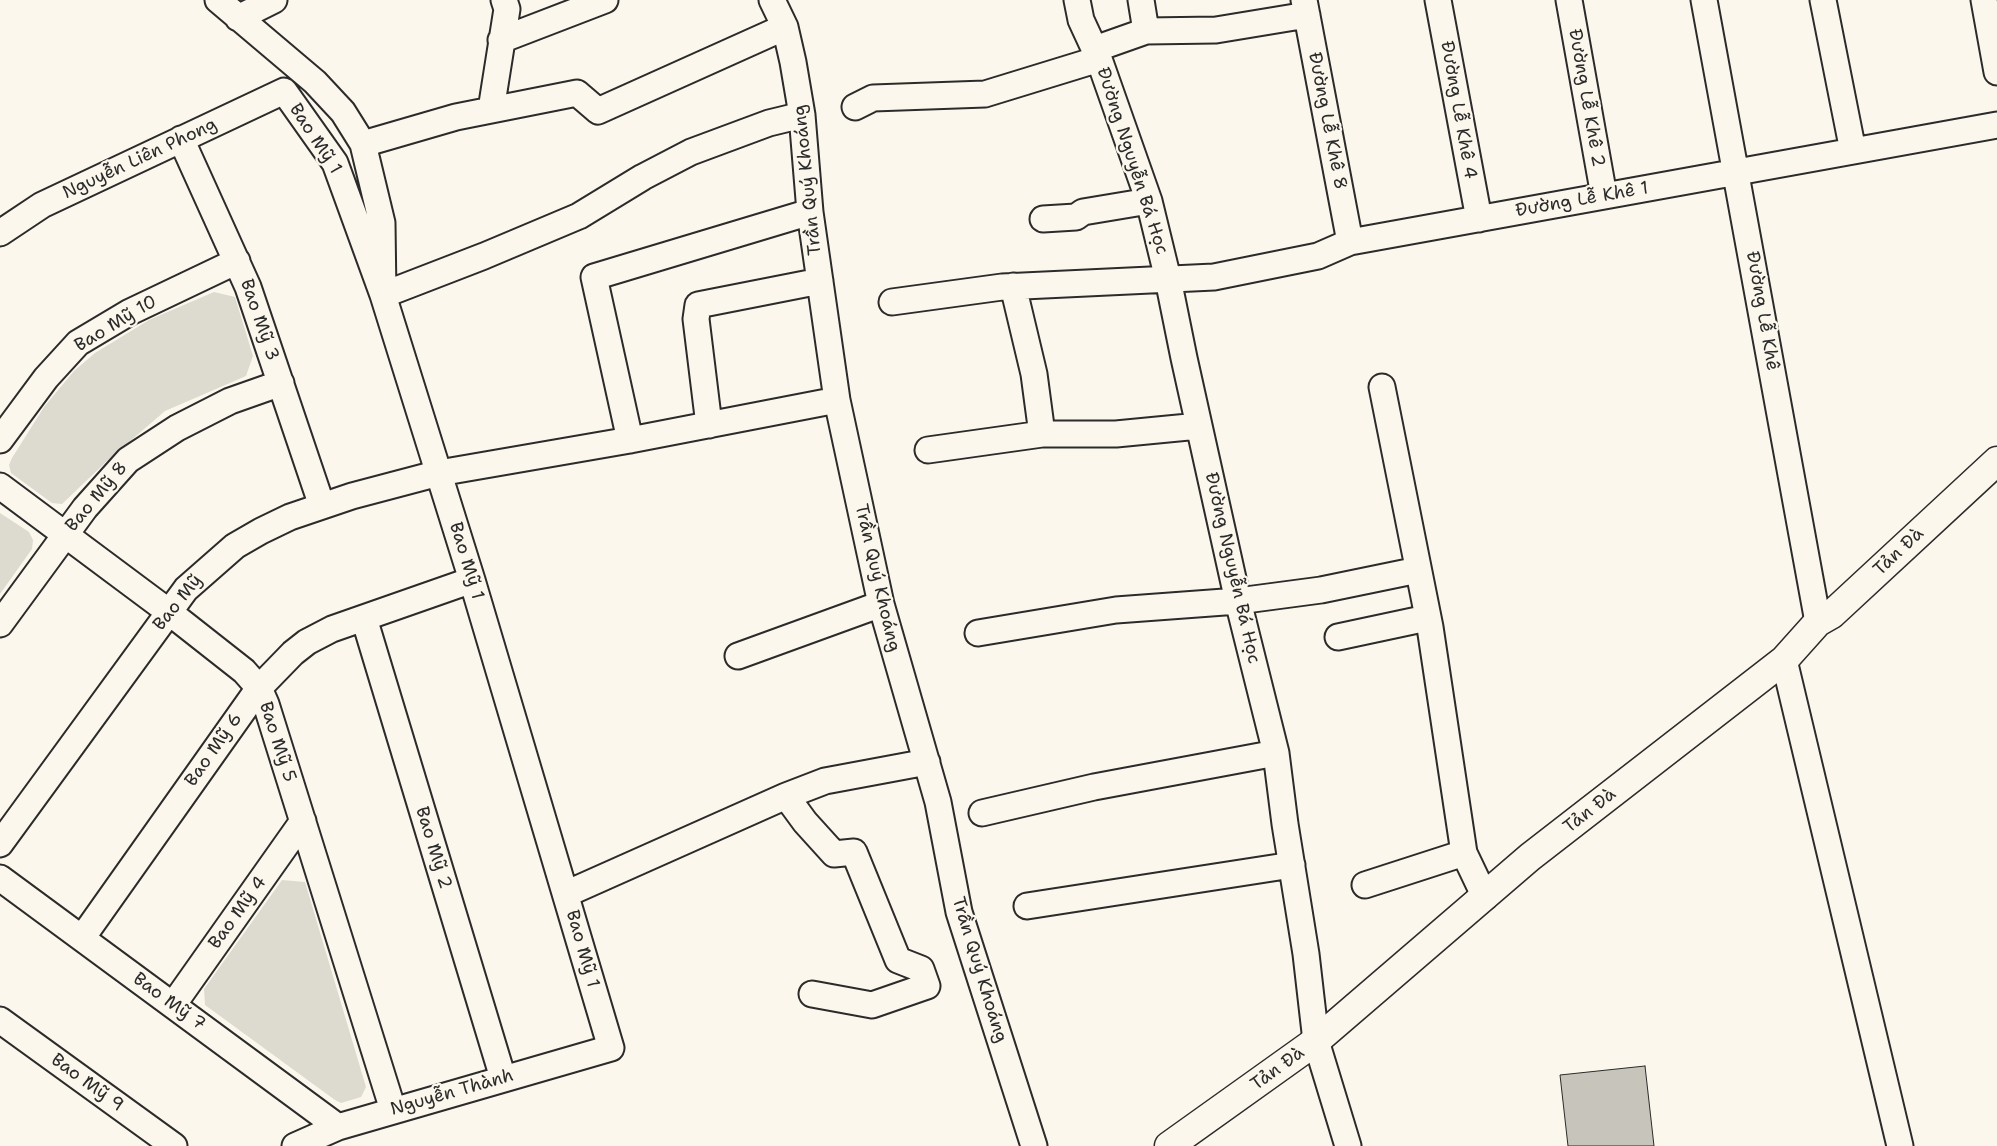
<!DOCTYPE html>
<html>
<head>
<meta charset="utf-8">
<style>
  body { margin:0 }
  canvas { display:block; background:#fbf7ec }
</style>
</head>
<body>
<canvas width="1997" height="1146"></canvas>
<script>
const c = document.querySelector('canvas').getContext('2d');
c.lineJoin = 'round';
function fill(path, color) { c.fillStyle = color; c.fill(path, 'evenodd'); }
const poly = rows => new Path2D(rows.map(r => 'M' + r).join(''));
function trace(path, color, width, dash) { c.strokeStyle = color; c.lineWidth = width; c.lineCap = dash ? 'butt' : 'round'; c.setLineDash(dash || []); c.stroke(path); }
function drawText(font, color, halo, rows, align = 'center') {
  c.font = font + ' "Shantell Sans",sans-serif'; c.lineWidth = 4.5; c.setLineDash([]); c.textBaseline = 'middle'; c.strokeStyle = halo; c.fillStyle = color; for (const [text, x, y, turn = 0] of rows) {
    c.save(); c.translate(x, y); c.rotate((+turn || 0) * Math.PI / 180); c.textAlign = isNaN(turn) ? turn : align; if (halo) c.strokeText(text, 0, 0); c.fillText(text, 0, 0); c.restore();
  }
}
fill(poly([
  [214,292,235,297,253,356,246,376,165,411,107,461,62,504,52,503,11,473,9,465,12,458,44,407,74,371,95,353,149,320],
  [0,513,29,532,33,540,32,549,0,594],
  [282,880,305,882,366,1087,361,1097,341,1103,335,1100,205,1005,204,989]
]), '#dddad0');
const building = poly([
  [1645,1066,1654,1146,1568,1146,1560,1075,1645,1066]
]);
fill(building, '#c7c4bc');
trace(building, '#2b2b2b', 1);
const minor = poly([
  [218,0,315,82,343,112,363,144,382,223,383,295,484,256,579,216,643,177,691,152,769,123,802,115],
  [772,0,785,27,793,62,802,115,810,212,837,400,881,604,938,802,959,912,1034,1146],
  [1077,0,1081,20,1099,59,1149,201,1168,279,1184,358,1238,601,1276,753,1285,824,1306,954,1316,1041,1348,1146],
  [1141,0,1146,31],
  [1304,0,1350,242],
  [1438,0,1479,219],
  [1569,0,1604,196],
  [1704,0,1818,622],
  [1823,0,1853,151],
  [1984,0,1997,72],
  [238,18,274,0],
  [501,40,605,0],
  [1095,49,1146,31,1216,30,1307,15],
  [855,107,873,98,985,94,1099,59],
  [491,110,507,9,504,0],
  [181,139,248,287,322,506],
  [363,144,456,117,577,93,598,111,785,27],
  [1043,219,1076,217,1083,212,1149,201],
  [0,233,42,205,284,91,335,163,383,295,472,580,611,1048,338,1127,295,1146],
  [1013,286,1034,374,1042,434],
  [892,302,1002,287,1214,277,1318,256,1350,242,1997,125],
  [1382,387,1430,627,1464,853,1485,897],
  [709,425,696,319,698,305,820,281],
  [0,440,46,378,78,343,130,312,237,261],
  [630,440,594,277,810,212],
  [928,450,1042,434,1116,434,1199,426],
  [0,486,169,612,244,671,259,688,266,704,393,1110],
  [364,618,503,1078],
  [0,624,85,508,128,460,177,428,230,401,281,383],
  [978,633,1116,610,1238,601,1321,590,1418,570],
  [1338,637,1427,618],
  [738,656,881,604],
  [1784,660,1900,1146],
  [786,796,805,822,834,854,854,852,898,960,921,969,927,986,872,1005,812,994],
  [982,813,1094,787,1276,753],
  [0,844,186,589,235,546,261,531,290,517,352,496,439,473,630,440,837,400],
  [0,878,338,1127],
  [1365,885,1464,853],
  [566,894,786,796,825,781,927,762],
  [1027,906,1292,865],
  [82,938,259,688,293,653,307,642,332,629,472,580],
  [173,1005,303,821],
  [0,1020,174,1146]
]);
const major = poly([
  [1169,1146,1316,1041,1530,857,1784,660,1818,622,1832,614,1997,461]
]);
trace(minor, '#2b2b2b', 29);
trace(major, '#2b2b2b', 31);
trace(minor, '#fbf7ec', 25);
trace(major, '#fbf7ec', 28);
drawText('18px', '#2b2b2b', '#fbf7ec', [
  ["Đường Lễ Khê 2",1586,98,80],
  ["Đường Lễ Khê 4",1458,110,80],
  ["Đường Lễ Khê 8",1327,121,79],
  ["Bao Mỹ 1",315,139,57],
  ["Nguyễn Liên Phong",140,159,-25],
  ["Đường Nguyễn Bá Học",1132,161,72],
  ["Trần Quý Khoáng",808,180,-96],
  ["Đường Lễ Khê 1",1582,200,-10],
  ["Đường Lễ Khê",1762,311,80],
  ["Bao Mỹ 3",259,320,71],
  ["Bao Mỹ 10",116,324,-31],
  ["Bao Mỹ 8",97,497,-50],
  ["Tản Đà",1899,552,-43],
  ["Bao Mỹ 1",466,561,73],
  ["Đường Nguyễn Bá Học",1232,568,77],
  ["Trần Quý Khoáng",877,578,77],
  ["Bao Mỹ",178,603,-51],
  ["Bao Mỹ 5",277,742,72],
  ["Bao Mỹ 6",214,750,-55],
  ["Tản Đà",1590,811,-38],
  ["Bao Mỹ 2",433,848,73],
  ["Bao Mỹ 4",238,913,-54],
  ["Bao Mỹ 1",582,949,74],
  ["Trần Quý Khoáng",979,970,73],
  ["Bao Mỹ 7",169,1002,36],
  ["Tản Đà",1278,1069,-36],
  ["Bao Mỹ 9",87,1083,36],
  ["Nguyễn Thành",452,1093,-16]
]);
</script>
</body>
</html>
